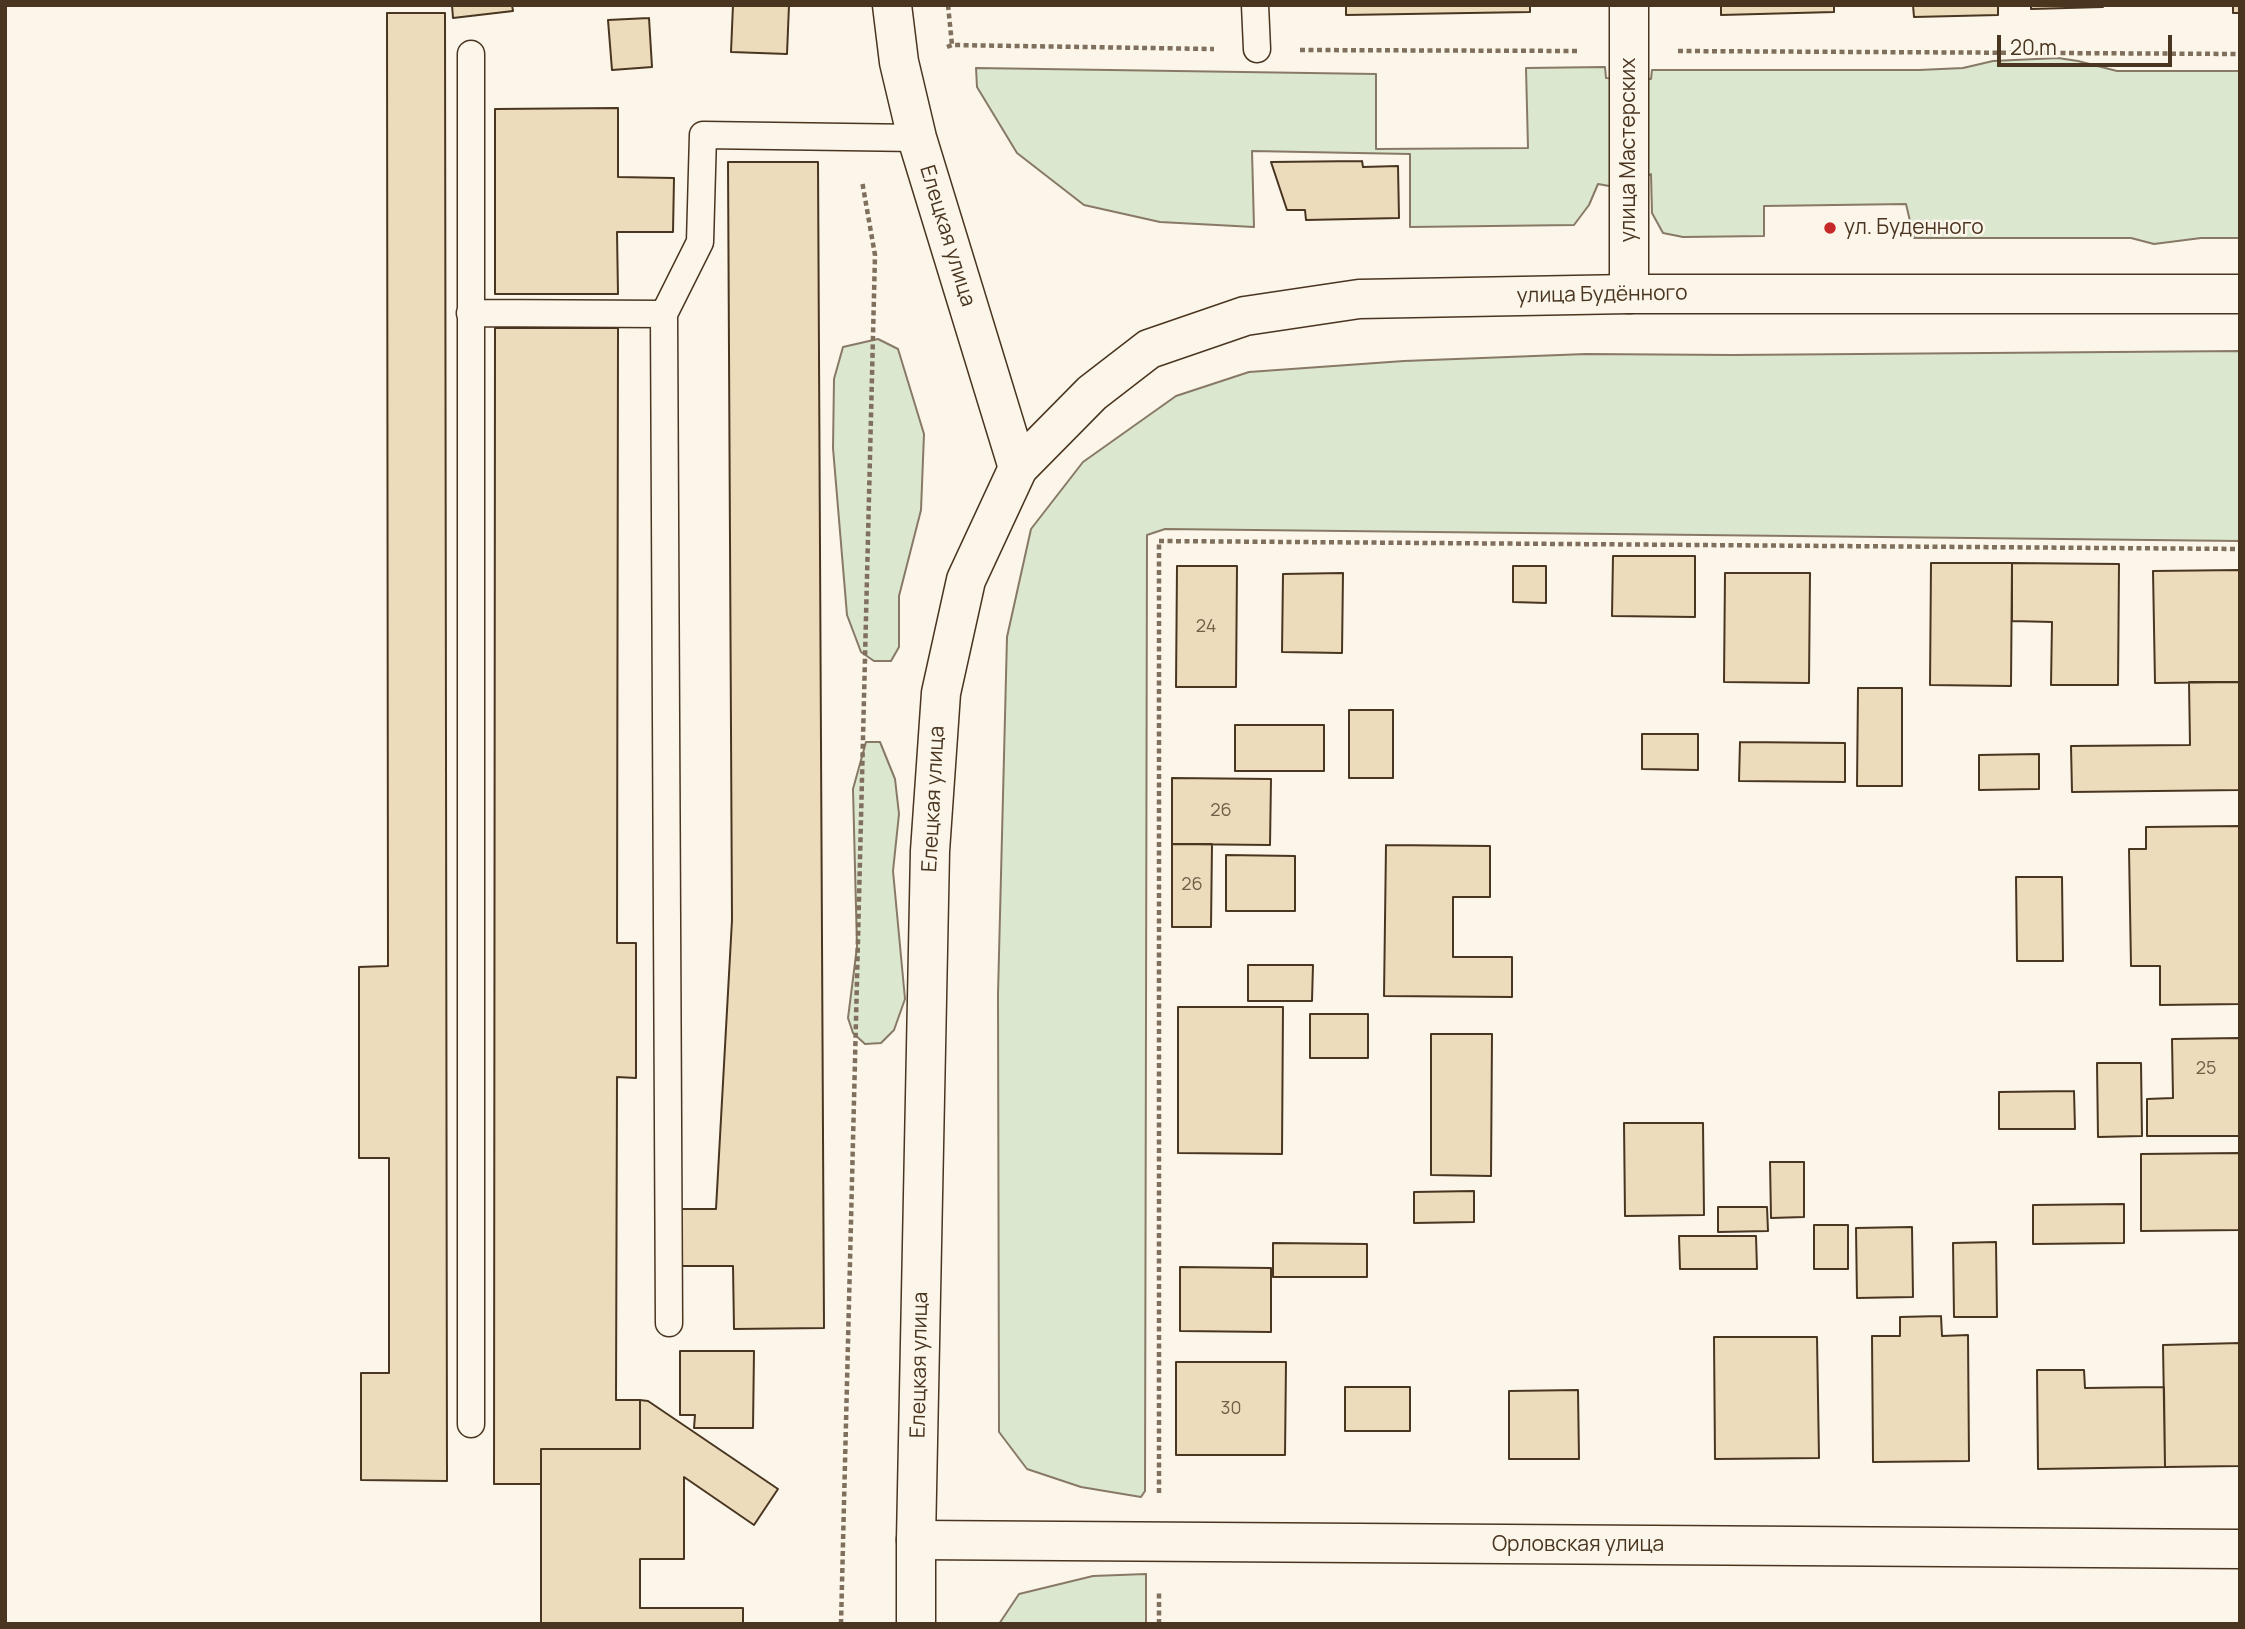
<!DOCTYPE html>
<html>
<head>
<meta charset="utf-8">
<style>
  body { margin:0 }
  #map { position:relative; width:2245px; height:1629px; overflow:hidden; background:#fbf6e9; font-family:Manrope,sans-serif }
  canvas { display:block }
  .frame { position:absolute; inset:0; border:7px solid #4a3520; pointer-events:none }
  .scale { position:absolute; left:1997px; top:35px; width:175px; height:32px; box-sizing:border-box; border:4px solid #4a3520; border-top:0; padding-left:9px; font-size:21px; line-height:24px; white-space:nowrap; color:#4a3520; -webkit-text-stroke:5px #fbf6e9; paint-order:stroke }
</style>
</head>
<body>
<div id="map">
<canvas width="2245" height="1629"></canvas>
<div class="frame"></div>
<div class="scale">20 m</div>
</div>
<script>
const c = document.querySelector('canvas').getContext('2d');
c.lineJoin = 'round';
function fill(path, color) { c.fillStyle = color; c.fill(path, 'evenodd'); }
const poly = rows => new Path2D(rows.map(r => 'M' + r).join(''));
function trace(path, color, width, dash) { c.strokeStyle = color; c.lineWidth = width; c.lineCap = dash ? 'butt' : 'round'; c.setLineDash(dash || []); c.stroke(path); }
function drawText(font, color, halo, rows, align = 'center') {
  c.font = font + ' Manrope,sans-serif'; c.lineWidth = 5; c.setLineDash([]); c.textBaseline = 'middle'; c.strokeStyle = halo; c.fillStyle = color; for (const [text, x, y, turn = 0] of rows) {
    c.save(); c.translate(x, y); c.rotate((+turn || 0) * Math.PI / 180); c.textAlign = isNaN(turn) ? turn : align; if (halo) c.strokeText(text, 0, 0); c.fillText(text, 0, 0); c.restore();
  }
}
const green = poly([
  [2058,58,2078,61,2117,71,2240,71,2240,238,2201,238,2154,244,2131,238,1914,238,1906,204,1764,206,1764,236,1683,237,1663,233,1652,213,1651,174,1626,189,1598,184,1589,205,1574,225,1410,227,1410,154,1252,151,1254,227,1160,222,1084,205,1017,153,977,87,976,68,1376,74,1376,149,1528,148,1526,68,1605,67,1606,78,1651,79,1652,70,1919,70,1963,68,1993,61,2058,58],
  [878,339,898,349,924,434,921,510,899,596,899,647,891,661,874,661,861,652,847,615,833,448,834,379,843,347,878,339],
  [2240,351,2240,541,1165,529,1147,535,1145,1491,1141,1497,1081,1487,1027,1469,999,1432,998,994,1007,637,1031,529,1083,462,1176,396,1249,372,1404,361,1586,354,1733,355,2240,351],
  [866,742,880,742,895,779,899,814,893,871,905,999,894,1030,881,1043,865,1044,853,1033,848,1018,857,947,853,789,866,742],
  [1146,1574,1146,1624,999,1624,1019,1594,1093,1576,1146,1574]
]);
fill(green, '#dce7d0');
trace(green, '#887966', 2);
const building = poly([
  [452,5,512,5,513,11,453,18,452,5],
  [733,5,789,5,787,54,731,52,733,5],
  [1346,5,1530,5,1530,12,1346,15,1346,5],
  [1721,5,1834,5,1834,12,1721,15,1721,5],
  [1913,5,1998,5,1998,15,1914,17,1913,5],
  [2031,5,2103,5,2103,7,2031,9,2031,5],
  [2233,5,2240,5,2240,13,2233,13,2233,5],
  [387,13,445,13,447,1481,361,1480,361,1373,389,1373,389,1158,359,1158,359,967,388,966,387,13],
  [649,18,652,67,612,70,608,20,649,18],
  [618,108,618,177,674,178,673,232,617,232,618,294,495,294,495,109,618,108],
  [1362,161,1363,167,1398,166,1399,218,1306,220,1305,210,1287,210,1271,162,1362,161],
  [728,162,818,162,824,1328,734,1329,733,1266,680,1266,679,1209,716,1209,732,920,728,162],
  [495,328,618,328,617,943,636,943,636,1078,617,1077,616,1400,640,1400,640,1449,541,1449,541,1484,494,1484,495,328],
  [1613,556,1695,556,1695,617,1612,616,1613,556],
  [1931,563,2012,563,2011,686,1930,685,1931,563],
  [2012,563,2119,564,2118,685,2051,685,2052,622,2012,621,2012,563],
  [1177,566,1237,566,1236,687,1176,687,1177,566],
  [1513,566,1546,566,1546,603,1513,602,1513,566],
  [2240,570,2240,682,2155,683,2153,571,2240,570],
  [1343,573,1342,653,1282,652,1283,574,1343,573],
  [1725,573,1810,573,1809,683,1724,682,1725,573],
  [2189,682,2240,682,2240,790,2072,792,2071,746,2190,745,2189,682],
  [1858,688,1902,688,1902,786,1857,786,1858,688],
  [1349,710,1393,710,1393,778,1349,778,1349,710],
  [1235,725,1324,725,1324,771,1235,771,1235,725],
  [1642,734,1698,734,1698,770,1642,769,1642,734],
  [1740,742,1845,743,1845,782,1739,781,1740,742],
  [2039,754,2039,789,1979,790,1979,755,2039,754],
  [1172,778,1271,779,1270,845,1172,844,1172,778],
  [2240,826,2240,1004,2160,1005,2160,966,2131,966,2129,849,2146,849,2146,827,2240,826],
  [1172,844,1212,844,1211,927,1172,927,1172,844],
  [1386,845,1490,846,1490,897,1453,897,1453,957,1512,957,1512,997,1384,996,1386,845],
  [1226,855,1295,856,1295,911,1226,911,1226,855],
  [2016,877,2062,877,2063,961,2017,961,2016,877],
  [1248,965,1313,965,1312,1001,1248,1001,1248,965],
  [1178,1007,1283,1007,1282,1154,1178,1153,1178,1007],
  [1310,1014,1368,1014,1368,1058,1310,1058,1310,1014],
  [1431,1034,1492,1034,1491,1176,1431,1175,1431,1034],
  [2240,1038,2240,1136,2147,1136,2147,1099,2173,1098,2172,1039,2240,1038],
  [2097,1063,2141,1063,2142,1136,2098,1137,2097,1063],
  [2074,1091,2075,1129,1999,1129,1999,1092,2074,1091],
  [1624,1123,1703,1123,1704,1215,1625,1216,1624,1123],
  [2240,1153,2240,1230,2141,1231,2141,1154,2240,1153],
  [1770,1162,1804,1162,1804,1217,1771,1218,1770,1162],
  [1474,1191,1474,1222,1414,1223,1414,1192,1474,1191],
  [2124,1204,2124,1243,2033,1244,2033,1205,2124,1204],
  [1718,1207,1767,1207,1768,1231,1718,1232,1718,1207],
  [1814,1225,1848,1225,1848,1269,1814,1269,1814,1225],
  [1912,1227,1913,1297,1857,1298,1856,1228,1912,1227],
  [1679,1236,1756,1236,1757,1269,1680,1269,1679,1236],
  [1996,1242,1997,1317,1954,1317,1953,1243,1996,1242],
  [1273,1243,1367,1244,1367,1277,1273,1277,1273,1243],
  [1180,1267,1271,1268,1271,1332,1180,1331,1180,1267],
  [1941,1316,1942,1336,1968,1335,1969,1461,1873,1462,1872,1336,1900,1336,1900,1317,1941,1316],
  [1714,1337,1817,1337,1819,1458,1715,1459,1714,1337],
  [2240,1343,2240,1466,2165,1467,2163,1345,2240,1343],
  [680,1351,754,1351,753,1428,694,1428,695,1415,680,1415,680,1351],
  [1176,1362,1286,1362,1285,1455,1176,1455,1176,1362],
  [2037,1370,2084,1370,2085,1388,2164,1387,2165,1467,2038,1469,2037,1370],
  [1345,1387,1410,1387,1410,1431,1345,1431,1345,1387],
  [1578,1390,1579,1459,1509,1459,1509,1391,1578,1390],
  [640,1400,648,1401,778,1489,754,1525,684,1477,684,1559,640,1559,640,1608,743,1608,743,1624,541,1624,541,1449,640,1449,640,1400]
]);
fill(building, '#ecdcbc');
trace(building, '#4a3520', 2);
const service = poly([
  [1255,5,1257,49],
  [470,313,664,314],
  [669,1323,664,314,700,242,703,135,917,138],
  [471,1424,471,54]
]);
const minor = poly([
  [892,5,899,62,917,138,1018,468],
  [1629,5,1629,294],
  [916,1540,2240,1549]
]);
const secondary = poly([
  [916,1624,916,1540,930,851,941,693,966,580,1018,468,1092,393,1149,349,1245,316,1359,299,1629,294,2240,294]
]);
trace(service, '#4a3520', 29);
trace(minor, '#4a3520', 41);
trace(secondary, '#4a3520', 41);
trace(poly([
  [948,5,952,45],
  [947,47,952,45,1214,49],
  [1300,50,1578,51],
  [1678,51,2240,54],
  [1159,1493,1159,541,2240,549],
  [841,1624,875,255,862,181],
  [1159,1624,1159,1593]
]), '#7f6f5c', 4.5, [5, 3.5]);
trace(service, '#fbf6e9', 26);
trace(minor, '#fbf6e9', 38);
trace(secondary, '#fbf6e9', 38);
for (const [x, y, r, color] of [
  [1830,228,7,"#c62828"]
]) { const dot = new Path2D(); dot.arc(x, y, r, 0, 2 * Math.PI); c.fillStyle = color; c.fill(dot); trace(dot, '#fbf6e9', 2.5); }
drawText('18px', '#725f47', null, [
  ["24",1206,627],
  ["26",1221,811],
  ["26",1192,885],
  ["25",2206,1069],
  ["30",1231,1409]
]);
drawText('21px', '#4a3520', '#fbf6e9', [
  ["улица Мастерских",1629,150,-90],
  ["Елецкая улица",947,236,73],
  ["улица Будённого",1602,295,-1],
  ["Елецкая улица",934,799,-87],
  ["Елецкая улица",920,1365,-89],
  ["Орловская улица",1578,1545]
]);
drawText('21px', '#4a3520', '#fbf6e9', [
  ["ул. Буденного",1844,228]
], 'left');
</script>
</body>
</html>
